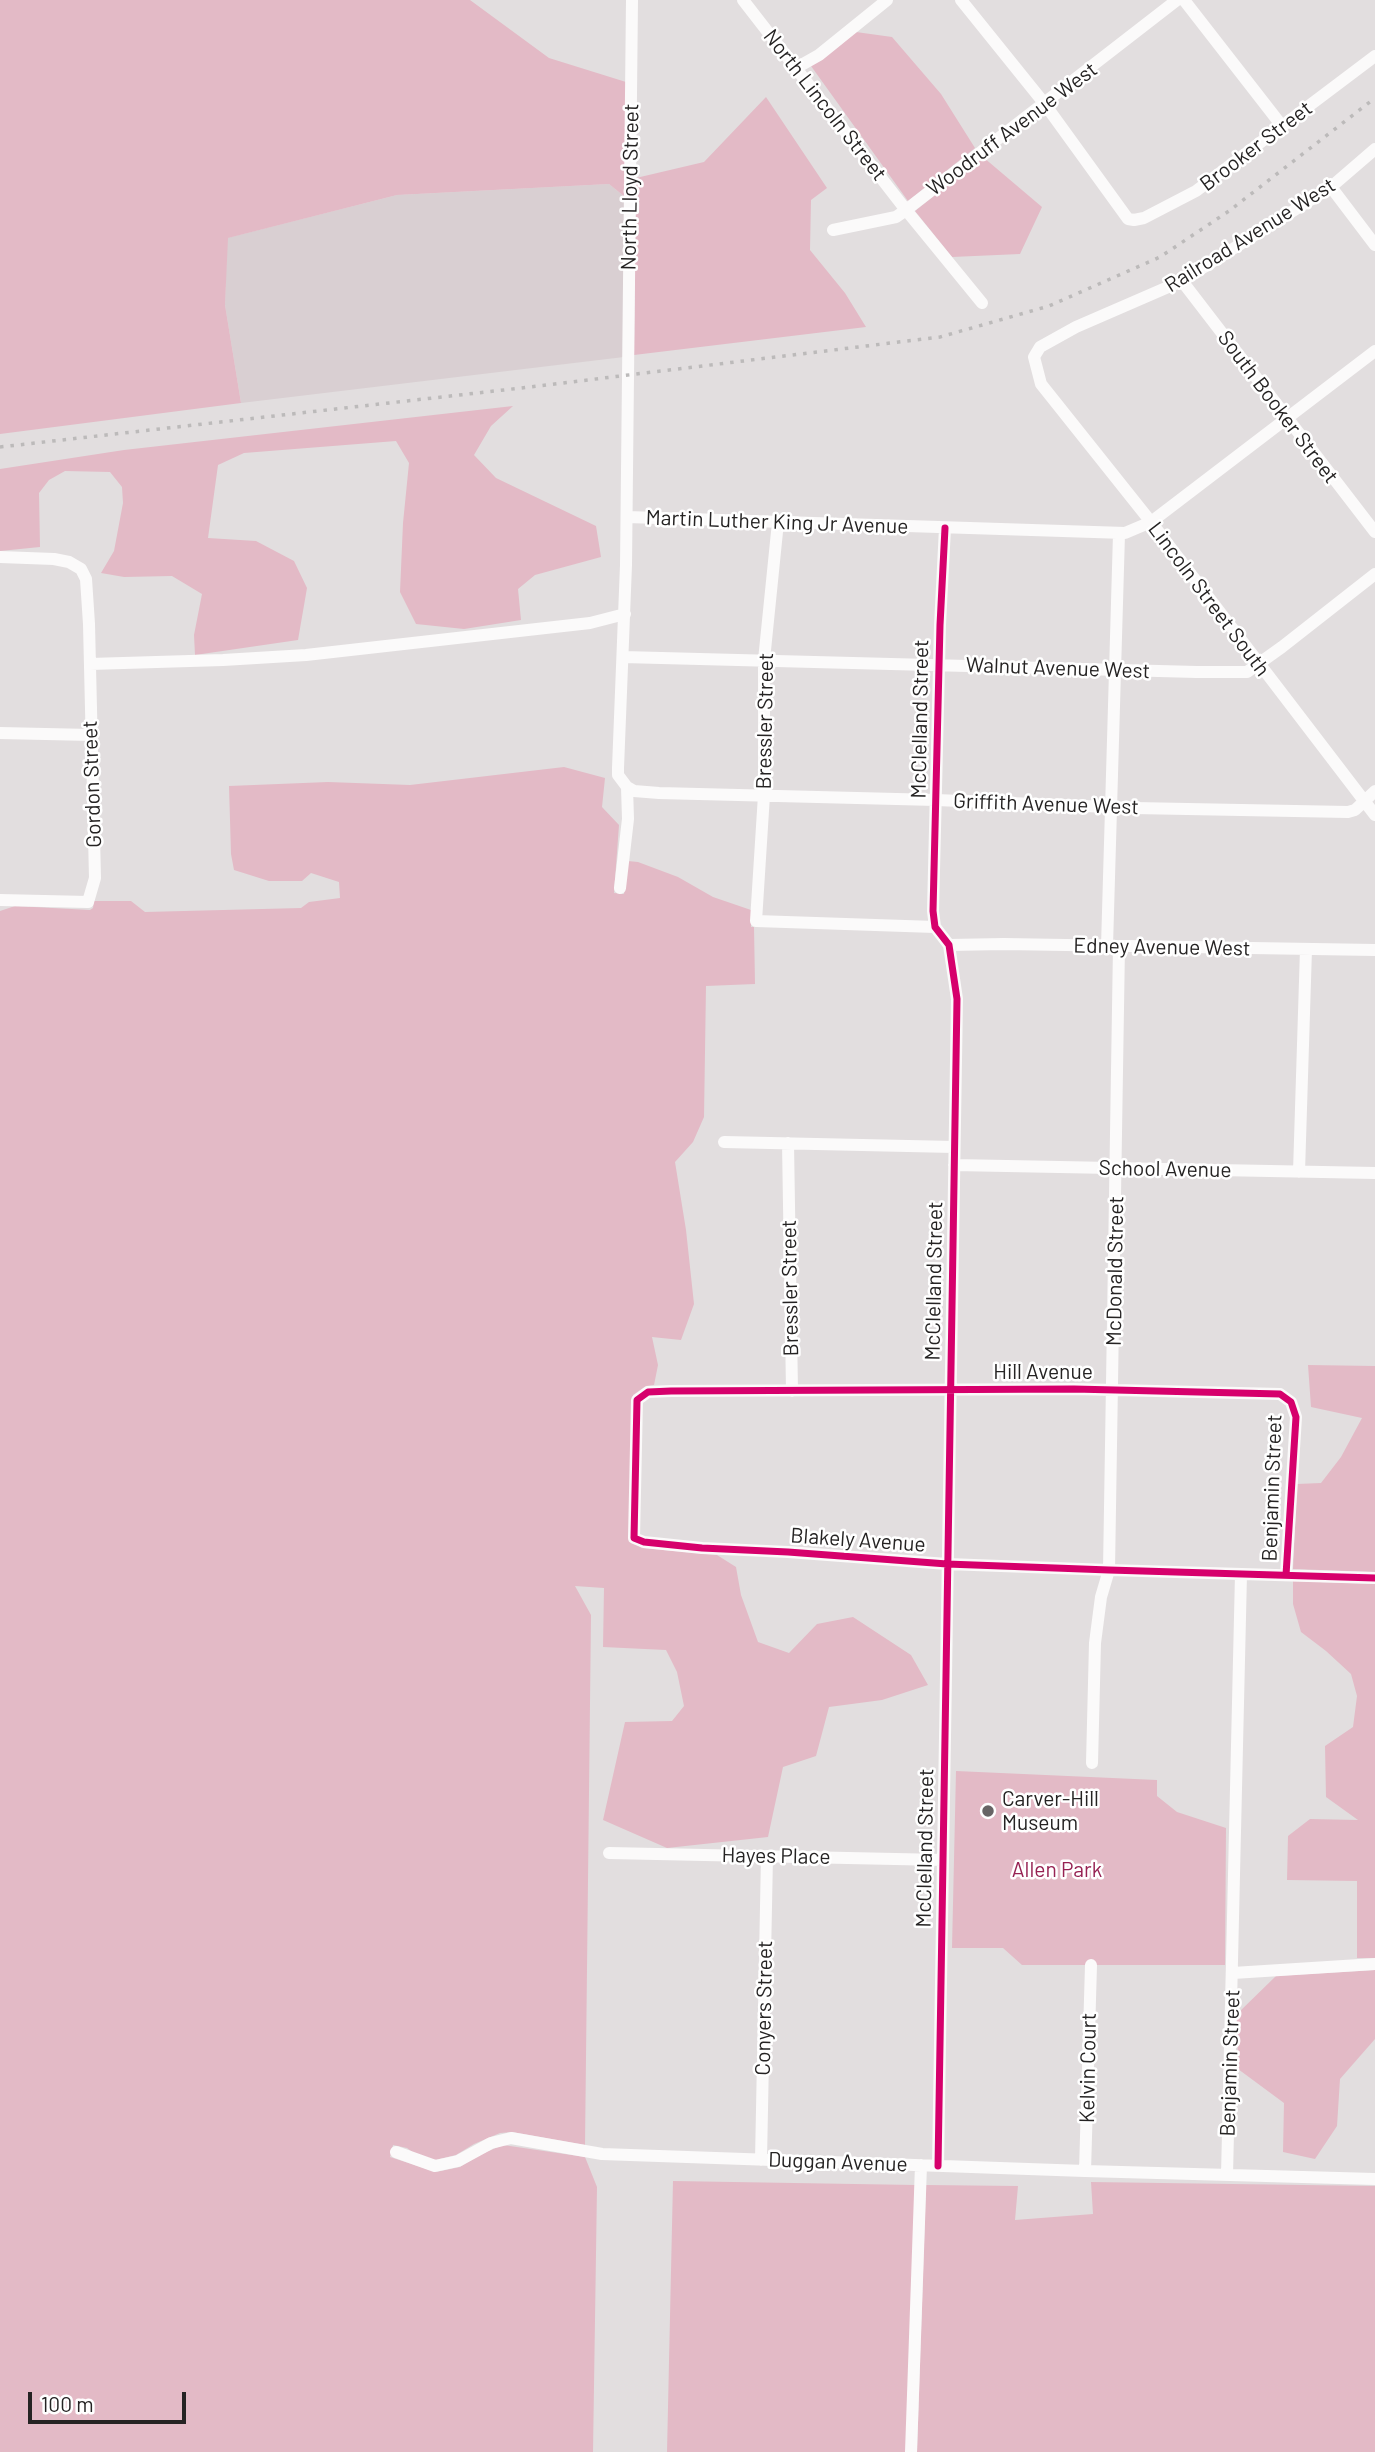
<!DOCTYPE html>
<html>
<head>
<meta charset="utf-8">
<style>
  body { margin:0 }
  #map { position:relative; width:1375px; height:2452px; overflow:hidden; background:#e2dedf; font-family:Barlow,sans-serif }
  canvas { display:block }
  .scale { position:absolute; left:28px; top:2392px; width:158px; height:32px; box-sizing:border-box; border:4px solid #252323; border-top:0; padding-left:9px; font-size:21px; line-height:24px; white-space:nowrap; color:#252323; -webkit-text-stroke:5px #fff; paint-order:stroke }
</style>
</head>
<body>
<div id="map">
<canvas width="1375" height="2452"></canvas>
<div class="scale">100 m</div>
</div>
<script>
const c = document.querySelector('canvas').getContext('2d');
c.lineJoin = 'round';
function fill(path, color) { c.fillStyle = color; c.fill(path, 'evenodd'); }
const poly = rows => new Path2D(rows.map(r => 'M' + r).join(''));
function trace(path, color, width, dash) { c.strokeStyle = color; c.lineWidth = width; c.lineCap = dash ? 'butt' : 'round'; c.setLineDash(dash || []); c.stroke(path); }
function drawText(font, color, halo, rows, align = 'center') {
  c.font = font + ' Barlow,sans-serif'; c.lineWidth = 5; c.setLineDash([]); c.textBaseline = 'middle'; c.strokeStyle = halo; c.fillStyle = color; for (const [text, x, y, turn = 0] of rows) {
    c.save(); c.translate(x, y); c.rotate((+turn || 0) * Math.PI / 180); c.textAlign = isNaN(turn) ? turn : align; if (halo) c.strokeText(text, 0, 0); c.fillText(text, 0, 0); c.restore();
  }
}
fill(poly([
  [609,184,625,197,624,357,241,403,225,305,227,238,397,195]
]), '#d9cfd2');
fill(poly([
  [0,0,470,0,549,58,626,82,625,197,609,184,397,195,228,238,225,305,241,403,0,434],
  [856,32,892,37,941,94,975,148,908,201,811,66],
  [766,97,827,188,811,200,810,250,845,293,866,327,634,355,636,178,704,162],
  [983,157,1042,207,1020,254,952,257,915,211],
  [513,406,491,426,474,455,496,478,596,526,601,557,535,575,518,589,521,620,464,629,416,624,400,592,403,523,409,463,396,441,244,453,218,465,208,538,256,541,294,561,307,588,298,640,195,655,194,635,202,594,172,576,124,577,101,573,114,551,123,503,122,487,110,472,65,471,49,480,39,493,40,547,0,551,0,469,124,450],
  [564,767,605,778,602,807,619,825,614,893,624,894,628,861,638,862,678,877,713,897,751,910,751,927,754,927,755,984,706,986,704,1117,693,1142,675,1162,686,1230,694,1304,681,1340,652,1337,658,1365,654,1385,646,1386,633,1395,631,1542,642,1548,717,1555,736,1567,741,1595,758,1642,789,1653,817,1624,853,1617,911,1655,928,1685,882,1700,829,1707,816,1756,783,1767,768,1837,667,1848,603,1820,625,1722,672,1721,684,1706,677,1672,666,1650,603,1647,604,1588,575,1586,591,1615,585,2145,512,2132,500,2133,474,2144,456,2155,435,2160,415,2154,407,2148,393,2145,390,2157,436,2172,460,2167,479,2155,503,2145,585,2157,597,2187,593,2452,0,2452,0,911,15,906,90,910,93,908,94,901,131,901,145,912,301,908,309,902,340,898,339,882,311,873,302,881,269,881,234,870,231,854,229,786,328,782,410,785],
  [1308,1365,1375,1366,1375,1572,1293,1569,1297,1484,1321,1483,1341,1457,1362,1418,1311,1407],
  [1293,1581,1375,1584,1375,1958,1357,1958,1357,1881,1287,1880,1288,1836,1310,1819,1358,1820,1326,1797,1325,1746,1353,1727,1357,1696,1351,1674,1326,1651,1301,1632,1293,1604],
  [956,1771,1157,1780,1157,1796,1177,1812,1226,1828,1225,1965,1022,1965,1003,1948,952,1948],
  [1375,1970,1375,2039,1340,2079,1337,2126,1315,2159,1283,2152,1284,2103,1238,2069,1237,2014,1276,1976],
  [673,2181,915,2185,906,2452,667,2452],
  [1091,2182,1375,2186,1375,2452,917,2452,926,2185,1018,2186,1015,2220,1093,2214]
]), '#e3bac6');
trace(poly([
  [743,0,906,210,982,303],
  [961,0,1044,103,1128,219,1134,220,1144,218,1196,191,1375,56],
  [1184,0,1282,126],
  [796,68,819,55,887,0],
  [1375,149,1331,187,1182,281,1076,327,1040,347,1034,357,1041,384,1151,522,1375,815],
  [1331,187,1375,245],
  [833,230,896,217,906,210,1177,0],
  [1182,281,1375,532],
  [627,517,1125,533,1151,522,1375,351],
  [778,522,764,660,764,795,756,921,935,927],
  [0,557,54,559,69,562,81,569,86,579,89,624,95,878,88,902,0,900],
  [623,657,1197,672,1247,672,1282,647,1375,574],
  [90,664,223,660,306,655,590,623,625,614],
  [0,733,91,735],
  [627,787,634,791,659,793,936,800,1134,808,1348,812,1355,810,1375,791],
  [620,888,628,819,627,787,618,775,618,768,626,565,632,0],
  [949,945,1004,944,1375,950],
  [1107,946,1119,534],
  [724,1142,954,1147],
  [788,1143,792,1391],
  [954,1165,1375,1173],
  [1299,1172,1306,949],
  [1286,1575,1296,1417,1291,1402,1280,1394,1074,1389,671,1391,648,1392,637,1400,634,1538,644,1542,702,1548,788,1552,947,1564,1109,1570,1375,1578],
  [1092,1763,1095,1643,1101,1597,1109,1570,1119,946],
  [609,1853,943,1860],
  [1233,1973,1375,1964],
  [396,2152,435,2166,458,2161,491,2143,511,2138,602,2154,1085,2171,1375,2179],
  [761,2160,767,1856],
  [938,2166,957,999,949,945,935,927,933,911,940,625,945,528],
  [1085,2171,1091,1965],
  [1227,2175,1241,1574],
  [911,2452,921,2165]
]), '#fbfafa', 12);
trace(poly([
  [0,447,530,387,940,337,1049,306,1160,257,1229,211,1375,98]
]), '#bcbaba', 3.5, [3.5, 7]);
trace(poly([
  [1286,1575,1296,1417,1291,1402,1280,1394,1074,1389,671,1391,648,1392,637,1400,634,1538,644,1542,702,1548,788,1552,947,1564,1109,1570,1375,1578],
  [938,2166,957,999,949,945,935,927,933,911,940,625,945,528]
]), '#d6006c', 7);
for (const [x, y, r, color] of [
  [988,1811,7,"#676465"]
]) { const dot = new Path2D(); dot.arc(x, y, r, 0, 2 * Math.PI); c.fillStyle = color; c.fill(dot); trace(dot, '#fff', 2.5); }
drawText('21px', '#252323', '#fff', [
  ["North Lincoln Street",825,105,52],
  ["Woodruff Avenue West",1012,129,-37],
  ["Brooker Street",1256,146,-37],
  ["North Lloyd Street",630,187,-89],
  ["Railroad Avenue West",1250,235,-32],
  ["South Booker Street",1278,407,53],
  ["Martin Luther King Jr Avenue",777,522,2],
  ["Lincoln Street South",1209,599,53],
  ["Walnut Avenue West",1058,668,2],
  ["McClelland Street",920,719,-89],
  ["Bressler Street",765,721,-89],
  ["Gordon Street",92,784,-92],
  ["Griffith Avenue West",1046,804,2],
  ["Edney Avenue West",1162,947,1],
  ["School Avenue",1165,1169,1],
  ["McDonald Street",1115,1271,-89],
  ["McClelland Street",934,1281,-89],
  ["Bressler Street",790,1288,-91],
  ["Hill Avenue",1043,1372],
  ["Benjamin Street",1272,1488,-88],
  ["Blakely Avenue",858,1540,4],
  ["McClelland Street",925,1848,-89],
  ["Hayes Place",776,1856,1],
  ["Conyers Street",764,2008,-89],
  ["Benjamin Street",1230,2063,-88],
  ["Kelvin Court",1088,2068,-89],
  ["Duggan Avenue",838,2162,2]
]);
drawText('21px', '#252323', '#fff', [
  ["Carver-Hill",1002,1799],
  ["Museum",1002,1823]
], 'left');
drawText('21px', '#962253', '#fff', [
  ["Allen Park",1057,1870]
]);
</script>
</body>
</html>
